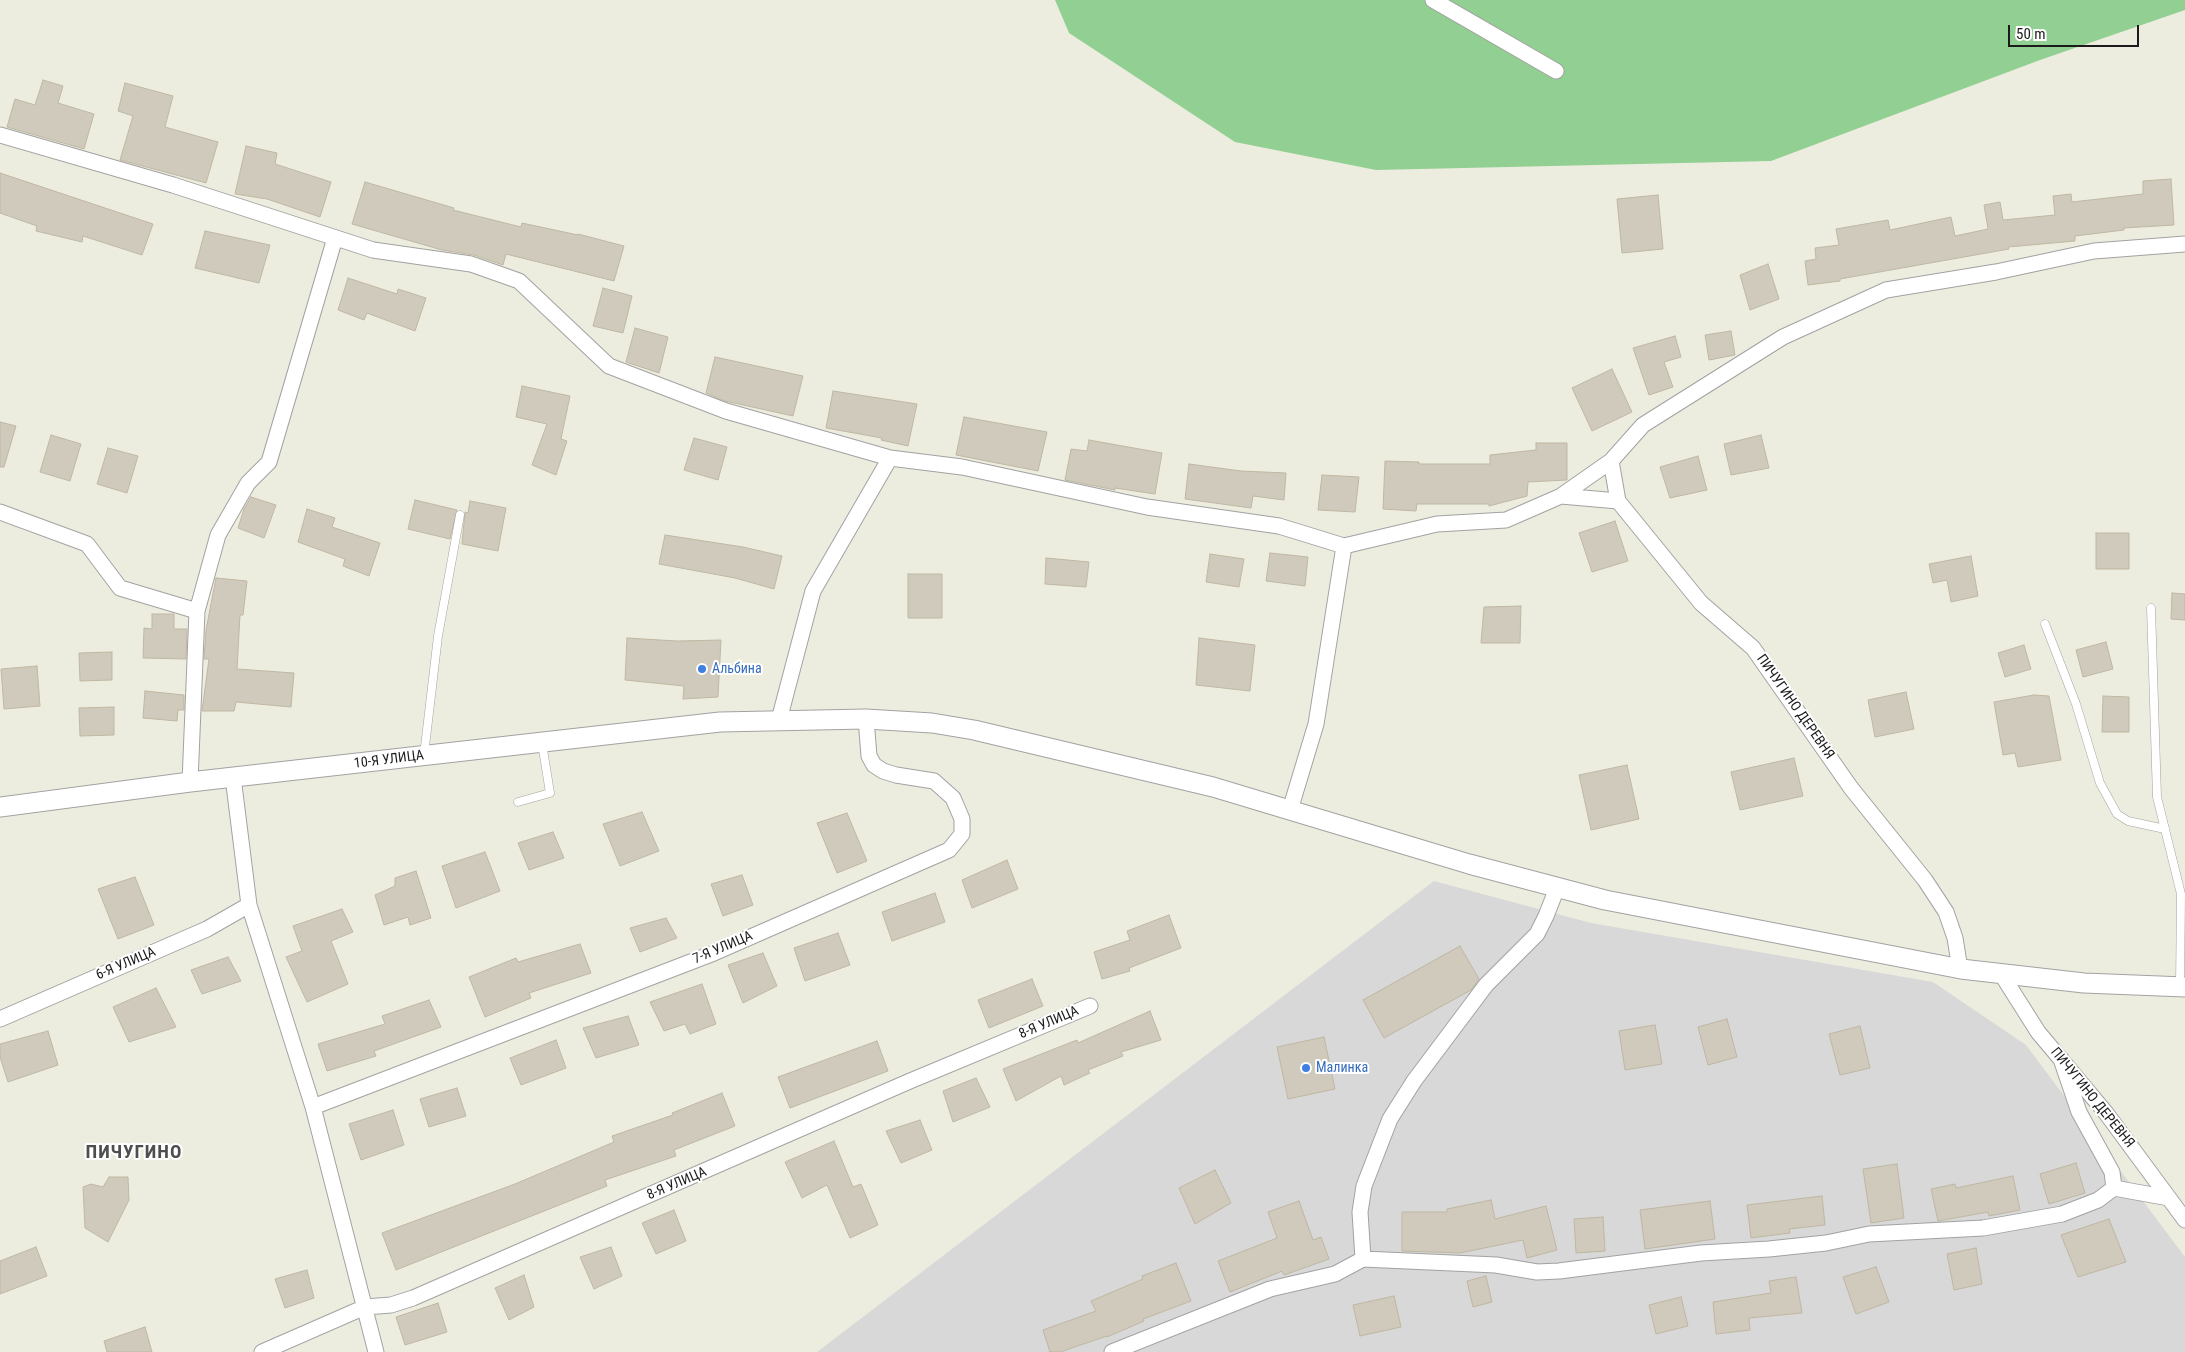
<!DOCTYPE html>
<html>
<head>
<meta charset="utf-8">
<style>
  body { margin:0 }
  #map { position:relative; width:2185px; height:1352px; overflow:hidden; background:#ededdf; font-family:"Roboto Condensed",sans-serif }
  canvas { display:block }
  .scale { position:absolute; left:2008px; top:25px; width:131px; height:22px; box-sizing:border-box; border:2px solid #1b1b1b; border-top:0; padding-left:6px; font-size:15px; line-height:18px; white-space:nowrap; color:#1b1b1b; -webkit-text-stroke:4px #fff; paint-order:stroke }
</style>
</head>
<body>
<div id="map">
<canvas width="2185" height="1352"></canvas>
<div class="scale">50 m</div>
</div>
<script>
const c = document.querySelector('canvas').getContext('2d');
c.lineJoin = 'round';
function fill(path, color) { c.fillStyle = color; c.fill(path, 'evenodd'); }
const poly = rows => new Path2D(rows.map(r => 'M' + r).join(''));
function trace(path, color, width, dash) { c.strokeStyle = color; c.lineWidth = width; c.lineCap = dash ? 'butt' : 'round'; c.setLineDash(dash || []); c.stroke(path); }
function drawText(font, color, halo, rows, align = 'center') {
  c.font = font + ' "Roboto Condensed",sans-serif'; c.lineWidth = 4; c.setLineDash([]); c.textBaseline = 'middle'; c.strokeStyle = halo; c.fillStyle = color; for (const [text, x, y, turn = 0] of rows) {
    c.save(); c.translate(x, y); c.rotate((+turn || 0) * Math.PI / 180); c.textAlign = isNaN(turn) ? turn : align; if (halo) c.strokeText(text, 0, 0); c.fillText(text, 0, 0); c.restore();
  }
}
fill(poly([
  [1434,881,1591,923,1933,982,2026,1045,2185,1257,2185,1352,817,1352]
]), '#d9d8d8');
fill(poly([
  [1055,0,2185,0,2185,10,2040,60,1771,161,1376,170,1235,142,1069,33]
]), '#92cf92');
const building = poly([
  [43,80,63,86,58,103,94,114,84,149,7,127,15,99,35,105,43,80],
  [125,83,173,96,165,127,218,142,206,183,120,160,133,116,118,111,125,83],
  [246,146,277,153,275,164,331,182,320,217,267,199,235,194,246,146],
  [0,173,153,224,142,255,83,236,82,242,36,231,37,226,0,213,0,173],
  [2171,179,2174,225,2124,228,2124,230,2075,236,2075,241,2008,247,2009,249,1840,279,1840,281,1808,285,1805,261,1816,259,1815,248,1839,245,1836,229,1888,220,1890,230,1951,217,1955,236,1988,229,1984,205,2000,202,2003,220,2055,215,2053,196,2071,194,2072,202,2143,194,2143,181,2171,179],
  [365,182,454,208,453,210,521,227,522,223,578,235,578,234,624,246,614,281,506,254,503,265,474,255,442,250,352,224,365,182],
  [1658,195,1663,249,1622,253,1617,199,1658,195],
  [205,231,270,245,259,283,195,268,205,231],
  [1768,264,1779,299,1750,310,1740,275,1768,264],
  [348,278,397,294,398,289,426,298,415,331,367,313,364,320,338,310,348,278],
  [603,288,632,296,623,333,593,326,603,288],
  [635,328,668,337,659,373,626,362,635,328],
  [1731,331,1735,355,1709,360,1705,335,1731,331],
  [1675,336,1681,357,1664,362,1673,387,1649,395,1633,348,1675,336],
  [715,357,803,376,793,416,725,401,706,393,715,357],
  [1612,369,1632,412,1592,431,1572,388,1612,369],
  [522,386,570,396,561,439,567,441,556,475,532,465,547,424,516,417,522,386],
  [833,391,917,404,908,446,881,440,882,438,826,428,833,391],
  [964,417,1047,432,1038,471,956,455,964,417],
  [0,422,16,426,4,467,0,467,0,422],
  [51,435,81,444,70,481,40,472,51,435],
  [1761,435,1769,468,1731,475,1724,444,1761,435],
  [694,438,727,447,718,480,684,470,694,438],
  [1089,440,1162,453,1155,494,1115,488,1115,490,1065,480,1071,449,1087,451,1089,440],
  [1536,443,1567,443,1567,480,1528,482,1527,496,1489,506,1489,504,1417,504,1416,511,1383,509,1385,461,1419,462,1419,464,1490,464,1490,455,1536,450,1536,443],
  [108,448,138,456,127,493,97,484,108,448],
  [1698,456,1707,490,1670,498,1660,467,1698,456],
  [1189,464,1241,471,1286,473,1284,500,1253,496,1251,508,1185,499,1189,464],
  [1322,475,1359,477,1355,512,1318,510,1322,475],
  [251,497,276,505,264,538,238,528,244,509,251,497],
  [415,500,457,510,450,539,408,529,415,500],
  [470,501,506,508,498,551,462,544,465,512,468,513,470,501],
  [307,509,335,518,332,527,380,543,369,576,343,566,345,559,298,542,307,509],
  [1615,521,1628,561,1592,572,1579,533,1615,521],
  [2096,533,2129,533,2129,569,2096,569,2096,533],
  [665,535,743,547,782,556,774,589,735,578,659,564,665,535],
  [1270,553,1308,557,1305,586,1266,581,1270,553],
  [1210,554,1244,559,1239,587,1206,582,1210,554],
  [1971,556,1978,596,1951,602,1947,580,1933,583,1929,564,1971,556],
  [1046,558,1089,562,1086,587,1045,584,1046,558],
  [908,574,942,574,942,618,908,618,908,574],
  [216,578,247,581,243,615,240,615,237,669,294,673,291,707,236,702,234,711,202,711,209,659,204,659,206,630,216,578],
  [2172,593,2185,594,2185,620,2171,619,2172,593],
  [1521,606,1520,643,1481,643,1484,607,1521,606],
  [152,614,174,614,174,629,187,629,186,659,143,658,144,628,152,629,152,614],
  [627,638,677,641,721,640,718,697,683,699,684,686,625,680,627,638],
  [1199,638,1255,645,1250,691,1196,685,1199,638],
  [2106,642,2113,669,2083,677,2076,650,2106,642],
  [2024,645,2031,669,2005,677,1998,653,2024,645],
  [112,652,112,680,80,681,79,653,112,652],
  [37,666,40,706,4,709,1,669,37,666],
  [145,691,184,695,184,710,178,710,177,721,143,718,145,691],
  [1906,692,1914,729,1875,737,1868,700,1906,692],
  [2034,695,2049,696,2061,760,2018,767,2015,753,2003,755,1994,702,2034,695],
  [2103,696,2129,697,2129,732,2102,732,2103,696],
  [114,707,114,735,80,736,79,708,114,707],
  [1794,758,1803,796,1740,810,1731,772,1794,758],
  [1627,765,1639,819,1591,830,1579,775,1627,765],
  [642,812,659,851,620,866,603,824,642,812],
  [847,813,867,861,837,873,817,823,847,813],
  [553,832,564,858,529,870,518,843,553,832],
  [485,852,500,891,456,908,442,866,485,852],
  [1007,860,1018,889,972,908,962,880,1007,860],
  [416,871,431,918,410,925,408,917,384,925,375,895,395,886,395,878,416,871],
  [742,875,753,905,723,916,711,884,742,875],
  [135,877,154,925,118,939,98,889,135,877],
  [935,893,945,922,892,941,882,912,935,893],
  [342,909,353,932,331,941,348,984,307,1002,286,957,302,951,293,926,342,909],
  [1169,915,1181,948,1129,968,1130,971,1102,979,1094,952,1130,940,1127,931,1169,915],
  [666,918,677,938,640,952,630,928,666,918],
  [838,933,850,965,805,981,794,948,838,933],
  [580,944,591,973,529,993,531,998,485,1017,469,977,516,958,518,962,580,944],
  [1460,946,1479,979,1471,990,1384,1038,1363,1000,1460,946],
  [763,953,777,986,743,1003,728,965,763,953],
  [228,957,241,981,202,994,191,970,228,957],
  [1032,979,1043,1006,989,1028,978,1000,1032,979],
  [702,984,716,1024,690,1034,685,1024,664,1031,650,1002,702,984],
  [156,988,176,1027,129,1042,113,1007,156,988],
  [429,1000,441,1027,374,1051,376,1056,327,1071,318,1044,385,1024,382,1016,429,1000],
  [1150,1011,1161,1040,1121,1052,1123,1056,1088,1070,1090,1073,1064,1085,1061,1076,1016,1101,1003,1069,1077,1040,1078,1043,1150,1011],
  [628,1016,639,1045,596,1058,583,1028,628,1016],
  [1727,1019,1737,1057,1708,1065,1698,1027,1727,1019],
  [1655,1025,1662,1064,1625,1070,1619,1031,1655,1025],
  [1860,1026,1870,1068,1840,1075,1829,1034,1860,1026],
  [48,1031,58,1065,8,1082,0,1057,0,1044,48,1031],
  [1324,1037,1335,1089,1288,1099,1277,1047,1324,1037],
  [556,1040,566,1068,521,1085,510,1058,556,1040],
  [877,1041,888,1071,790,1108,778,1077,877,1041],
  [976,1078,990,1107,953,1122,943,1091,976,1078],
  [457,1088,466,1116,429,1127,420,1099,457,1088],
  [722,1093,735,1126,674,1150,676,1156,605,1180,607,1186,396,1270,382,1233,515,1184,614,1142,612,1136,673,1115,672,1113,722,1093],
  [393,1110,404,1145,361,1160,349,1124,393,1110],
  [920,1120,932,1150,901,1163,886,1131,920,1120],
  [834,1141,853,1187,861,1184,878,1225,850,1238,827,1185,802,1198,785,1162,834,1141],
  [2076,1163,2085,1193,2049,1204,2040,1174,2076,1163],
  [1897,1164,1904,1218,1871,1223,1863,1169,1897,1164],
  [1215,1170,1231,1203,1195,1224,1179,1188,1215,1170],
  [2013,1176,2020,1210,1989,1216,1988,1212,1938,1221,1931,1189,1955,1184,1956,1188,2013,1176],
  [109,1177,128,1177,129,1200,108,1242,85,1228,83,1187,91,1184,103,1187,109,1177],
  [1822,1196,1825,1225,1789,1229,1790,1233,1751,1238,1747,1205,1822,1196],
  [1491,1200,1495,1219,1546,1206,1557,1250,1527,1258,1523,1240,1460,1253,1402,1251,1402,1212,1447,1212,1447,1209,1491,1200],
  [1299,1201,1313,1240,1321,1237,1329,1259,1284,1275,1282,1271,1230,1292,1218,1261,1277,1238,1268,1212,1299,1201],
  [1710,1201,1715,1239,1645,1249,1640,1210,1710,1201],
  [674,1210,686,1241,656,1254,642,1223,674,1210],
  [1603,1217,1605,1251,1576,1253,1574,1219,1603,1217],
  [2109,1219,2126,1262,2078,1277,2061,1235,2109,1219],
  [36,1247,47,1276,0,1294,0,1261,36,1247],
  [611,1247,622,1276,594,1289,580,1257,611,1247],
  [1976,1248,1982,1284,1954,1290,1947,1254,1976,1248],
  [1176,1263,1191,1301,1143,1319,1144,1321,1107,1337,1107,1336,1060,1352,1050,1352,1043,1330,1096,1311,1091,1301,1143,1279,1142,1276,1176,1263],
  [1876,1267,1889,1302,1856,1314,1843,1277,1876,1267],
  [307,1270,314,1298,285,1308,275,1279,307,1270],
  [524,1275,534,1307,509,1320,495,1288,524,1275],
  [1486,1276,1492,1302,1473,1307,1467,1281,1486,1276],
  [1796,1277,1802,1313,1749,1318,1750,1330,1716,1334,1713,1302,1771,1293,1769,1281,1796,1277],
  [1394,1296,1401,1327,1360,1336,1353,1305,1394,1296],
  [1681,1297,1688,1326,1656,1334,1649,1305,1681,1297],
  [438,1303,447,1332,405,1345,396,1317,438,1303],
  [145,1327,152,1352,107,1352,104,1341,145,1327]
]);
fill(building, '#d0cabd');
trace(building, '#bfb7a1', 1);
const service = poly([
  [2151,608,2157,797,2181,894,2180,987],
  [2045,624,2076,704,2100,783,2117,814,2128,821,2165,829],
  [424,755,438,636,460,515],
  [518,802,550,793,542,743]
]);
const minor = poly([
  [1433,0,1556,71],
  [0,135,173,185,373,250,471,264,519,281,609,366,726,411,890,458],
  [1611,461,1618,501,1701,603,1753,648,1851,788,1925,880,1946,912,1955,938,1960,969],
  [1561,496,1618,501],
  [0,512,87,544,120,588,197,611],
  [779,720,813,591,890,458,962,467,1147,507,1279,526,1344,546,1437,524,1506,520,1561,496,1611,461,1643,425,1783,337,1886,290,1996,272,2094,251,2185,244],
  [233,777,249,905,313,1107,376,1352],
  [190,782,197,611,218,535,248,483,269,462,335,238],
  [1290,810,1316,724,1344,546],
  [2002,975,2038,1032,2106,1113,2185,1220],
  [0,1019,207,929,249,905],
  [313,1107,714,953,949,850,962,834,962,819,953,798,934,781,896,775,883,771,874,765,869,756,866,719],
  [2114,1188,2169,1198],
  [1363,1259,1360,1212,1364,1186,1390,1119,1414,1081,1486,985,1537,934,1546,916,1557,888],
  [262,1352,365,1307,391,1305,413,1298,910,1081,1090,1006],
  [1112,1352,1270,1289,1335,1274,1363,1259,1496,1265,1537,1272,1559,1271,1701,1253,1769,1249,1826,1243,1869,1234,1983,1228,2062,1214,2098,1200,2114,1188,2112,1172,2079,1112,2061,1059]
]);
const tertiary = poly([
  [0,807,190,782,720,722,866,719,932,723,974,730,1213,787,1469,864,1605,900,1961,969,2084,983,2185,987]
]);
trace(service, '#a2a2a2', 9);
trace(minor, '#a2a2a2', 17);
trace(tertiary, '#a2a2a2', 21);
trace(service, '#fff', 8);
trace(minor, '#fff', 15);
trace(tertiary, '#fff', 19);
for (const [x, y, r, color] of [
  [702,669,5,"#3f7fe0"],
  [1306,1068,5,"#3f7fe0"]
]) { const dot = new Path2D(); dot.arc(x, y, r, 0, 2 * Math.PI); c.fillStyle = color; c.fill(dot); trace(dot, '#fff', 2); }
drawText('14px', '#366cbe', '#fff', [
  ["Альбина",712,669],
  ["Малинка",1316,1068]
], 'left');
drawText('14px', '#1b1b1b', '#fff', [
  ["ПИЧУГИНО ДЕРЕВНЯ",1795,707,55],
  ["10-Я УЛИЦА",389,760,-7],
  ["7-Я УЛИЦА",723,948,-23],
  ["6-Я УЛИЦА",126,964,-23],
  ["8-Я УЛИЦА",1049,1023,-23],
  ["ПИЧУГИНО ДЕРЕВНЯ",2092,1098,51],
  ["8-Я УЛИЦА",677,1184,-23]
]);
c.letterSpacing = '1px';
drawText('bold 19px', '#4e4e4e', '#fff', [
  ["ПИЧУГИНО",134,1153]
]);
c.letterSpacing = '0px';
</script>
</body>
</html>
